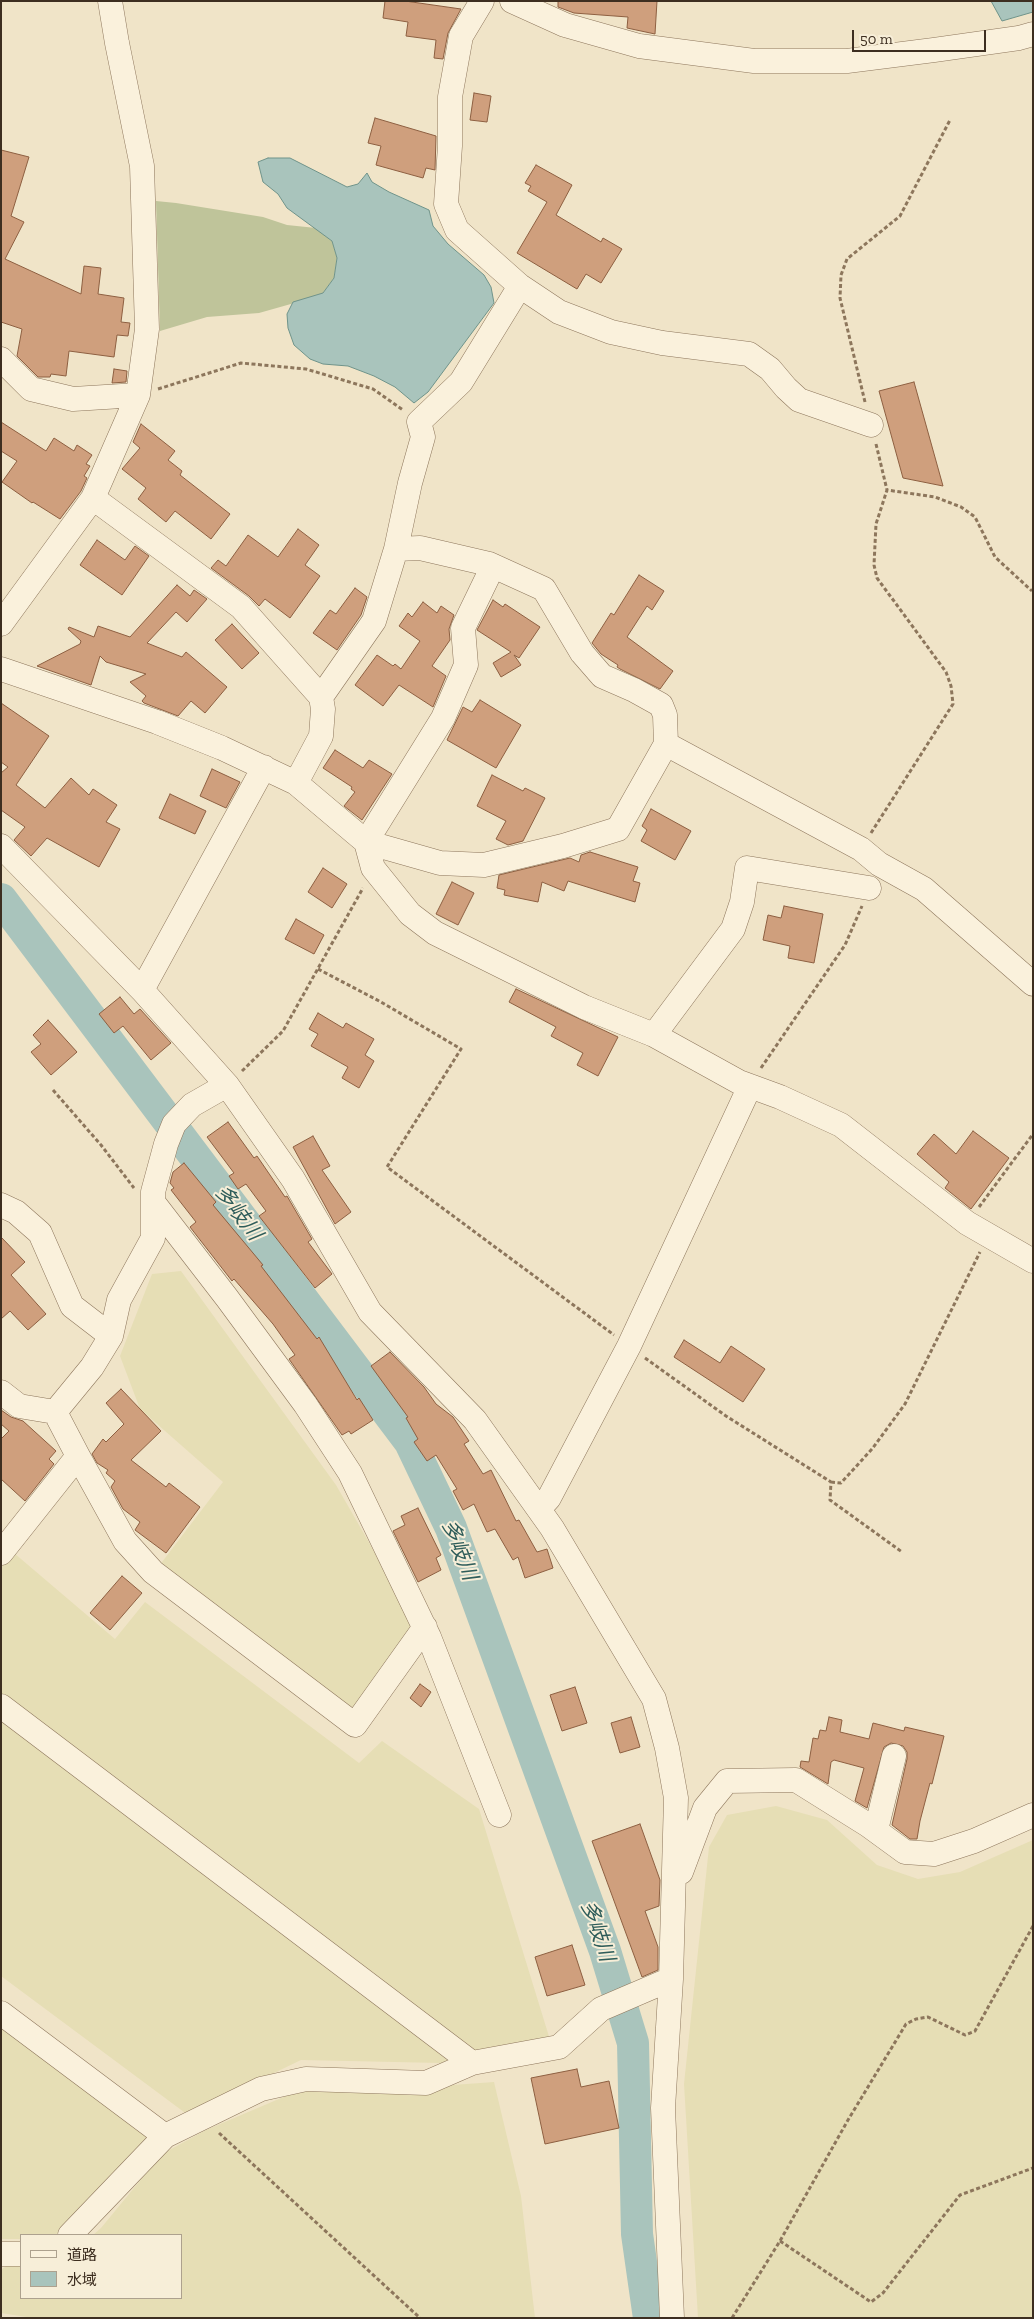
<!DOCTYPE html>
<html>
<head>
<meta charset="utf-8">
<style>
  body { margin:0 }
  #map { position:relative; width:1034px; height:2319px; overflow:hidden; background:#f0e4c8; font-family:"Zilla Slab","Noto Sans JP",serif }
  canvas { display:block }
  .frame { position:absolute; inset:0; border:2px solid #3d2e20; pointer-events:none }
  .legend { position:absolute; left:20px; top:2234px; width:162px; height:65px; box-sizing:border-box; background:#f7eed8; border:1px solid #ada18e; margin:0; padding:6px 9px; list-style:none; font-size:15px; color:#3d2e20 }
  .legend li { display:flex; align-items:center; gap:10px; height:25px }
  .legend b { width:25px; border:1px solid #ada18e }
  .scale { position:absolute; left:852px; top:30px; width:134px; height:22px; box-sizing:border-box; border:2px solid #3d2e20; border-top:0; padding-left:6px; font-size:15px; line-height:18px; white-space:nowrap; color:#3d2e20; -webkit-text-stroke:4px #f7eed8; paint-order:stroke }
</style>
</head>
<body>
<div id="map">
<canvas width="1034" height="2319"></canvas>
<div class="frame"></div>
<ul class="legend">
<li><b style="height:6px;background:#faf1dc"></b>道路</li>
<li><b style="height:14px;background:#a9c4bc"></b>水域</li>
</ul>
<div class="scale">50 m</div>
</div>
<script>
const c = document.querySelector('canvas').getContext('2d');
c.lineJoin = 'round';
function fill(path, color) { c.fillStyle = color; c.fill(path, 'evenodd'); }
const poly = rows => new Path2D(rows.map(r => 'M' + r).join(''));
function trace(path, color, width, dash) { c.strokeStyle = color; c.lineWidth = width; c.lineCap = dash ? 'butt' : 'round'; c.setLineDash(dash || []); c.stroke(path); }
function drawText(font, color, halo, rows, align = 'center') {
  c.font = font + ' "Zilla Slab","Noto Sans JP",serif'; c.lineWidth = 4; c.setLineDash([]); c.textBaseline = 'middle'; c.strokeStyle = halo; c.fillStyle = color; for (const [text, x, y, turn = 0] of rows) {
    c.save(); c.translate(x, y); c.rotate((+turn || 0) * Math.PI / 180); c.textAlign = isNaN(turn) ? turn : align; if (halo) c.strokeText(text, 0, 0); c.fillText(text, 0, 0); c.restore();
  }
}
fill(poly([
  [181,1271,336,1485,421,1633,354,1719,159,1566,223,1482,140,1409,120,1356,152,1274],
  [14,1553,115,1639,145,1602,359,1763,382,1741,479,1809,551,2043,475,2055,1,1698,1,1568],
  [1,1716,455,2059,441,2063,301,2060,214,2102,192,2118,1,1976],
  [776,1806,827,1820,877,1865,918,1879,960,1872,1033,1840,1033,2318,698,2318,684,2084,709,1847,727,1815],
  [1,2020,155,2136,71,2223,55,2235,21,2235,21,2239,1,2239],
  [494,2082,521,2196,535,2318,33,2318,1,2313,1,2270,14,2260,21,2260,21,2298,181,2298,181,2235,93,2235,101,2228,162,2154,206,2130,307,2087,420,2092,453,2085]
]), '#e6deb5');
fill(poly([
  [156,201,176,203,263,217,287,225,316,228,332,241,337,258,334,278,323,293,305,300,259,313,207,317,160,331]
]), '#bfc49a');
const water = poly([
  [991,1,1033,1,1033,12,1002,21,991,1],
  [268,158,290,158,347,187,358,184,367,173,372,182,389,192,429,210,433,226,448,244,484,275,491,287,494,303,428,392,414,403,395,387,374,376,348,366,323,364,310,359,294,345,288,328,287,314,293,302,323,293,334,278,337,258,332,241,287,208,278,194,263,182,258,162,268,158]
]);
fill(water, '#a9c4bc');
trace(water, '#6f938a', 1);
trace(poly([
  [1,899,410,1442,451,1528,605,1951,633,2043,637,2234,649,2318]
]), '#a9c4bc', 32);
const building = poly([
  [385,1,405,1,461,9,448,33,443,59,434,58,436,40,406,36,408,22,383,18,385,1],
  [558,1,657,1,655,34,627,28,628,17,574,13,558,7,558,1],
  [474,93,491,96,487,122,470,120,474,93],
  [375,118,436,136,435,170,426,168,423,178,376,165,381,146,368,143,375,118],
  [1,150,29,157,11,216,24,222,5,259,81,294,84,266,101,268,98,294,124,298,121,322,130,323,128,336,117,335,114,357,69,351,66,376,51,374,50,377,38,377,17,356,22,329,1,322,1,150],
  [536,165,572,185,556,215,601,242,603,238,622,249,601,283,586,274,577,289,517,253,547,202,528,191,531,186,525,183,536,165],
  [114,369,127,371,126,382,112,383,114,369],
  [914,382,943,486,903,478,879,391,914,382],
  [1,422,46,451,54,438,74,451,77,445,92,455,86,464,90,466,84,476,87,478,81,491,60,519,33,502,32,503,2,482,17,461,1,451,1,422],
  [141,424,175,451,168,460,182,471,180,475,230,514,211,539,175,511,166,522,138,499,146,488,122,469,140,448,133,442,141,424],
  [298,529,319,545,305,565,320,576,290,618,265,599,259,606,249,596,211,568,218,560,226,566,248,535,278,557,298,529],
  [97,540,125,560,135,546,149,556,122,595,80,565,97,540],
  [639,575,664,591,652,610,647,606,627,637,673,671,660,689,620,669,617,667,618,665,601,654,592,643,611,613,614,615,639,575],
  [177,585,190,596,194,590,207,599,187,622,176,612,147,643,182,657,186,652,227,687,205,713,191,701,178,716,144,703,142,701,146,696,130,682,146,674,106,662,100,656,91,685,37,666,80,644,81,641,68,629,69,627,94,637,98,626,130,637,177,585],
  [355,588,367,597,361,615,337,650,313,633,330,610,336,614,355,588],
  [493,600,503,607,505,604,540,627,519,658,514,655,521,665,501,677,493,663,511,652,477,630,493,600],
  [423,602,437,613,441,606,454,615,449,629,450,640,432,666,446,676,433,707,399,685,383,706,355,685,377,655,393,666,395,664,401,669,420,641,399,626,408,613,412,617,423,602],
  [232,624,259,653,242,669,215,640,232,624],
  [480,700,521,725,496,768,447,740,463,707,472,712,480,700],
  [1,703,49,736,16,785,45,808,71,778,89,795,93,789,117,805,106,822,120,829,99,867,47,838,31,856,14,840,25,827,1,810,1,773,8,767,1,762,1,703],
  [335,750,363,768,369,760,392,774,362,820,344,806,355,792,351,789,352,787,323,768,335,750],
  [212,769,240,782,226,808,200,796,212,769],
  [492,775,523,791,525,788,545,798,523,841,508,845,496,839,506,821,477,806,492,775],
  [170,794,206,811,195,834,159,818,170,794],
  [651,809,691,831,675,860,641,841,647,830,642,826,651,809],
  [590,852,638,867,633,881,640,883,635,902,568,881,564,891,542,882,538,902,504,895,505,890,497,888,499,875,570,858,579,862,581,855,590,852],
  [323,868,347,884,332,908,308,892,323,868],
  [452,882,474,893,458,925,436,914,452,882],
  [784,906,823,914,814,963,788,958,790,946,763,940,768,915,781,918,784,906],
  [296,919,324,935,314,954,285,939,296,919],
  [516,989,618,1037,598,1076,577,1065,583,1053,551,1036,556,1027,509,1002,516,989],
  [120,997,134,1014,140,1009,171,1043,151,1060,123,1026,114,1033,99,1014,120,997],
  [318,1013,343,1028,346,1023,374,1039,365,1055,374,1061,359,1088,342,1078,348,1067,311,1046,318,1034,309,1029,318,1013],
  [48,1020,77,1052,51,1075,31,1052,41,1044,33,1035,48,1020],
  [228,1122,254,1158,257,1156,285,1197,287,1196,312,1239,308,1242,332,1274,315,1288,259,1216,266,1211,246,1184,238,1189,229,1176,234,1173,207,1137,228,1122],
  [973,1131,1009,1158,971,1209,945,1188,949,1182,917,1154,934,1134,956,1154,973,1131],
  [313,1136,330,1166,322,1170,351,1212,335,1224,293,1147,313,1136],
  [184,1163,216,1202,213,1205,263,1265,261,1266,317,1339,319,1337,357,1400,359,1398,373,1420,351,1434,349,1431,342,1435,289,1359,295,1355,273,1324,234,1279,232,1281,190,1227,196,1222,171,1190,174,1188,170,1183,173,1172,184,1163],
  [1,1237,25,1262,11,1275,46,1314,28,1330,10,1311,1,1319,1,1237],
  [684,1340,720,1363,731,1346,765,1369,743,1402,674,1357,684,1340],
  [390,1352,424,1387,436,1404,453,1417,469,1441,464,1444,483,1474,491,1470,516,1521,519,1520,537,1552,547,1549,553,1568,525,1578,518,1557,513,1560,495,1529,487,1532,474,1504,463,1510,453,1491,457,1489,436,1455,427,1461,414,1442,418,1439,406,1418,408,1417,371,1366,390,1352],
  [121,1389,161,1431,131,1460,166,1487,169,1483,200,1507,166,1553,135,1530,140,1522,123,1509,111,1487,115,1481,106,1473,108,1470,97,1463,92,1454,103,1439,106,1442,124,1424,106,1403,121,1389],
  [1,1410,11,1417,23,1421,56,1451,49,1459,54,1464,25,1501,1,1479,1,1439,9,1431,1,1424,1,1410],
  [418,1508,441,1555,436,1558,441,1570,418,1582,393,1531,405,1525,401,1516,418,1508],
  [122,1576,142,1593,110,1630,90,1613,122,1576],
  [420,1684,431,1692,421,1707,410,1698,420,1684],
  [575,1687,587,1723,562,1731,550,1695,575,1687],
  [631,1717,640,1747,620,1753,611,1723,631,1717],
  [829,1717,842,1720,840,1732,869,1739,873,1723,904,1731,905,1727,944,1736,932,1784,930,1783,920,1821,917,1839,910,1839,892,1825,907,1759,907,1752,903,1746,891,1743,884,1747,867,1808,855,1801,864,1768,834,1760,831,1762,828,1784,800,1767,801,1761,809,1762,813,1738,818,1739,820,1730,826,1731,829,1717],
  [640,1824,660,1880,659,1906,645,1911,658,1947,658,1970,642,1977,592,1841,640,1824],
  [572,1945,585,1985,547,1996,535,1957,572,1945],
  [577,2069,581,2087,609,2081,619,2128,545,2144,531,2078,577,2069]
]);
fill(building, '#cf9f7d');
trace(building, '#8d5f41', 1);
const minor = poly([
  [512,1,565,25,639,46,754,61,847,61,934,50,1019,38,1033,34],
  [520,286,559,312,611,332,662,343,749,354,770,369,786,388,799,400,871,425],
  [1,359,31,389,73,399,138,395],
  [93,498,241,607,321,697,323,709,321,736,296,783],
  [396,549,420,548,489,564,544,589,582,653,602,676,634,690,661,705,665,715,666,744],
  [493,566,463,628,466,665,443,718,366,842,373,868,410,914,435,933,584,1007,654,1035,739,1082,780,1097,841,1125,967,1223,1033,1261],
  [1,624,93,498,138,395,147,329,142,166,117,43,110,1],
  [1,669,157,722,222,748,296,783,366,842,440,863,484,865,563,846,618,829,666,744,861,849,879,864,924,889,1033,984],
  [321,697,374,621,396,549,410,483,423,437,419,422,461,382,520,286,457,230,446,204,450,146,450,97,461,36,482,1],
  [1,846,142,990,227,1085,293,1179,370,1312,475,1420,552,1528,654,1699,667,1748,676,1798,671,1979,663,2108,672,2318],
  [142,990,264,767],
  [654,1035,733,929,742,902,747,868,869,888],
  [153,1202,227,1298,305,1404,350,1473,429,1637,499,1815],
  [1,1205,16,1212,40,1233,72,1306,111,1336],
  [1,1392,19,1406,55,1412],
  [55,1412,92,1367,111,1336,119,1300,153,1238,153,1192,166,1144,174,1124,192,1105,227,1085],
  [78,1456,125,1541,153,1572,355,1725,425,1627],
  [539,1509,549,1498,629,1346,750,1086],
  [1,1553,78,1456,55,1412],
  [1,1706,472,2063],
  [876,1830,894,1756],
  [681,1872,705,1808,727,1781,796,1780,868,1825,905,1852,934,1854,974,1841,1033,1815],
  [1,2013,165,2136],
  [70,2235,165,2136,261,2089,306,2079,426,2083,472,2063,559,2047,601,2009,671,1979],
  [1,2254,21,2254]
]);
trace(minor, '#8d765c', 25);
trace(poly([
  [158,389,241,363,306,369,373,389,403,410],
  [865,402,840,298,841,275,847,259,900,216,950,120],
  [876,444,887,490],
  [871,833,953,704,951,686,946,672,877,578,874,565,876,524,887,490,935,497,961,507,975,517,995,557,1032,591],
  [318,969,381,1002,461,1049,387,1167,614,1335],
  [761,1068,845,945,862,906],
  [242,1071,283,1031,363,888],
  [53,1090,101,1145,134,1188],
  [979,1207,1033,1134],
  [645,1358,726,1416,831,1482,830,1500,902,1552],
  [831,1482,841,1483,872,1449,905,1404,980,1252],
  [219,2133,420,2318],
  [780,2241,871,2302,883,2293,960,2195,1033,2168],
  [732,2318,780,2241,848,2120,906,2024,916,2019,928,2017,965,2035,975,2031,1033,1926]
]), '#8d765c', 3, [4, 2.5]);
trace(minor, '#faf1dc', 24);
drawText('italic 21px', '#2f5d5a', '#f7eed8', [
  ["多岐川",238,1213,53],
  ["多岐川",459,1550,69],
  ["多岐川",597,1931,71]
]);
</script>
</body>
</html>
